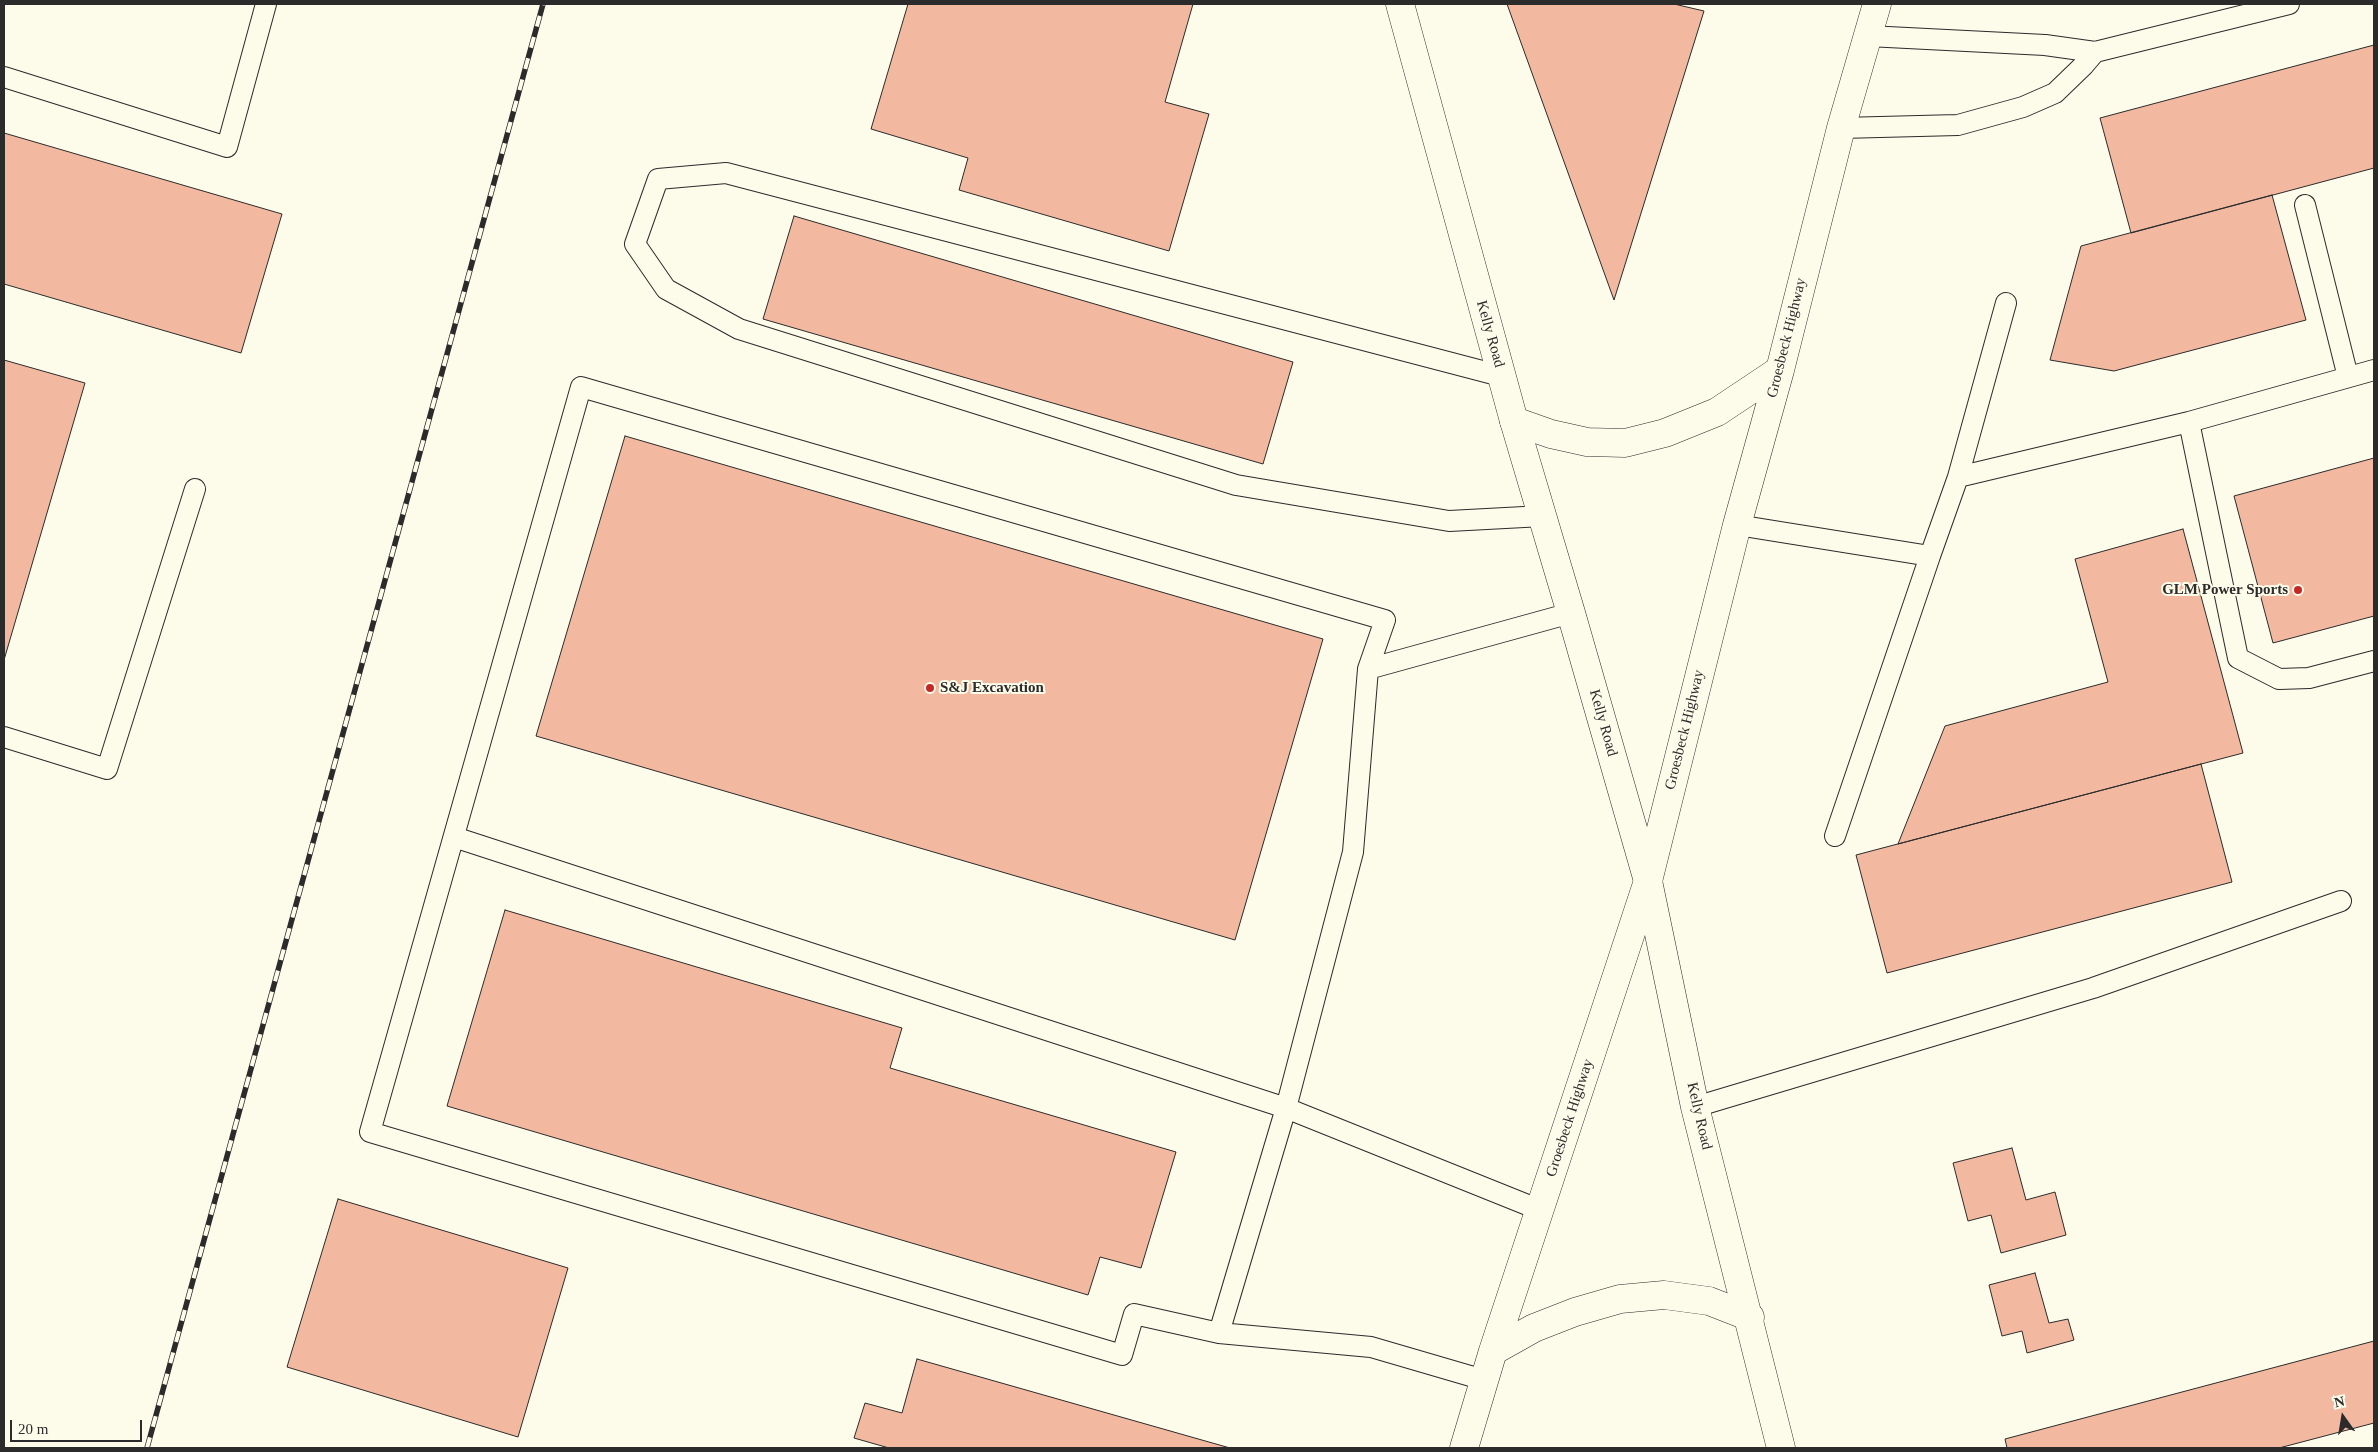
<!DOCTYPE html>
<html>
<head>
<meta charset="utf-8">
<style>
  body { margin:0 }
  #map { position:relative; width:2378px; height:1452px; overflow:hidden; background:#fdfbea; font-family:"Times New Roman",serif }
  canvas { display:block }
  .frame { position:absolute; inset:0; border:5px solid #2b2b2b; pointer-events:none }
  .north { position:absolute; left:2318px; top:1392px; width:50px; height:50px; -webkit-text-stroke:4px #fdfbea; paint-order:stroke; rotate:347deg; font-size:14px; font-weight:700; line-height:20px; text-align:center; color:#2b2b2b }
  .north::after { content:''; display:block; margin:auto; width:18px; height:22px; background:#2b2b2b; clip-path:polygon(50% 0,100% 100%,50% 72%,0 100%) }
  .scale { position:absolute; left:10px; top:1420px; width:132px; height:22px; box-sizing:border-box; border:2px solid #2b2b2b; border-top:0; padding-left:6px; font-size:15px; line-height:18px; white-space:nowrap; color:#2b2b2b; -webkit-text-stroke:4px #fdfbea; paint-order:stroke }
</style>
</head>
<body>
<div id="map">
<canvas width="2378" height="1452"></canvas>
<div class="frame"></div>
<div class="north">N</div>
<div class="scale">20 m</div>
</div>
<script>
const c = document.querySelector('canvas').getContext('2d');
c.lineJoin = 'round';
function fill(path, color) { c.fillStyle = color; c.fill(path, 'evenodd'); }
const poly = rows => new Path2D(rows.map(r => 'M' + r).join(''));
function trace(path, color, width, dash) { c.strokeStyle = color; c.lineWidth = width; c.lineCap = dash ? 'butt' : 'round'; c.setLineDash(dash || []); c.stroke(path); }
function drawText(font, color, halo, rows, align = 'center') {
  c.font = font + ' "Times New Roman",serif'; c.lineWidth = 4; c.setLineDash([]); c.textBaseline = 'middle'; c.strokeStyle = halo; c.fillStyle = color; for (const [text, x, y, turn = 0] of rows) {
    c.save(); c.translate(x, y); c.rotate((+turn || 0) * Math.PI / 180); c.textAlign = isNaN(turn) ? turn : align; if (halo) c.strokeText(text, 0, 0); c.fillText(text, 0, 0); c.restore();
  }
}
const building = poly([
  [908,4,1193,4,1165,102,1209,114,1169,251,959,190,968,158,871,129,908,4],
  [1507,4,1674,4,1704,11,1614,300,1507,4],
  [2374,45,2374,168,2131,233,2100,118,2374,45],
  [4,133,282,214,241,353,4,284,4,133],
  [2272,195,2306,320,2114,371,2050,360,2081,246,2272,195],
  [794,216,1293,362,1263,464,763,319,794,216],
  [4,360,85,383,4,660,4,360],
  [625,436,1323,639,1235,940,536,736,625,436],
  [2374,458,2374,616,2273,643,2234,496,2374,458],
  [2183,529,2243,753,1898,844,1945,726,2108,682,2075,559,2183,529],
  [2201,764,2232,882,1887,973,1856,855,2201,764],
  [505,910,902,1028,890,1068,1176,1152,1141,1268,1100,1257,1088,1295,447,1106,505,910],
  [2012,1148,2026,1200,2055,1192,2066,1235,2001,1253,1991,1215,1968,1221,1953,1163,2012,1148],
  [338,1199,568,1268,518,1437,287,1367,338,1199],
  [2035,1273,2049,1323,2068,1319,2074,1340,2027,1353,2022,1331,2002,1336,1989,1285,2035,1273],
  [2374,1341,2374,1423,2279,1448,2007,1448,2005,1439,2374,1341],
  [917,1359,1230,1448,889,1448,854,1438,865,1403,902,1413,917,1359]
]);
fill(building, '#f2b8a0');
trace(building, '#2b2b2b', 1);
const service = poly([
  [2095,52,2289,4],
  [4,77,227,147,266,4],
  [1841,128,1958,125,2023,107,2055,93,2084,65,2095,52,2045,45,1868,36],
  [2305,205,2348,377],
  [1501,376,726,173,658,179,635,244,666,289,739,329,1236,485,1449,521,1543,516],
  [2189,422,2238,658,2279,679,2309,678,2374,661],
  [1958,477,2006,303],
  [1737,525,1930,556,1958,477,2189,422,2374,370],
  [1368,669,1571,613],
  [4,737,107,769,195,489],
  [1835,836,1930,556],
  [454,837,1286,1108,1219,1333],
  [1695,1107,2093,988,2341,901],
  [1484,1380,1371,1347,1219,1333,1134,1314,1122,1355,370,1132,581,387,1385,620,1368,669,1353,852,1286,1108,1540,1210]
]);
const tertiary = poly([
  [1400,4,1514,421,1571,613,1648,881,1695,1107,1781,1448]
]);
const primary = poly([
  [1514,421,1551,434,1587,442,1625,443,1665,433,1717,412,1780,370],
  [1493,1351,1534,1328,1575,1312,1620,1299,1664,1295,1709,1301,1750,1317],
  [1464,1448,1493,1351,1648,881,1737,525,1780,370,1841,128,1877,4]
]);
trace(service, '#2b2b2b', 22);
trace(tertiary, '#2b2b2b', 29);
trace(primary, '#2b2b2b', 29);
trace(service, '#fdfbea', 20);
trace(tertiary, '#fdfbea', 28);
trace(primary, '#fdfbea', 28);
const rail = poly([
  [147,1448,543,4]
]);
trace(rail, '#2b2b2b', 5.5);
trace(rail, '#fdfbea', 4, [11]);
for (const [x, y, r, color] of [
  [2298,590,5,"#c62828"],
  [930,688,5,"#c62828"]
]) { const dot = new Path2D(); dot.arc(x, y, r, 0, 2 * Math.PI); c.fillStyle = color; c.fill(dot); trace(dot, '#fdfbea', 2); }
drawText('15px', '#2b2b2b', '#fdfbea', [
  ["Kelly Road",1490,334,74],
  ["Groesbeck Highway",1787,338,-76],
  ["Kelly Road",1603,723,74],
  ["Groesbeck Highway",1685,730,-76],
  ["Kelly Road",1699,1116,77],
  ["Groesbeck Highway",1570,1118,-72]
]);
drawText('bold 15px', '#2b2b2b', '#fdfbea', [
  ["GLM Power Sports",2288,590],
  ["S&J Excavation",940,688,"left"]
], 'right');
</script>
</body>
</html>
